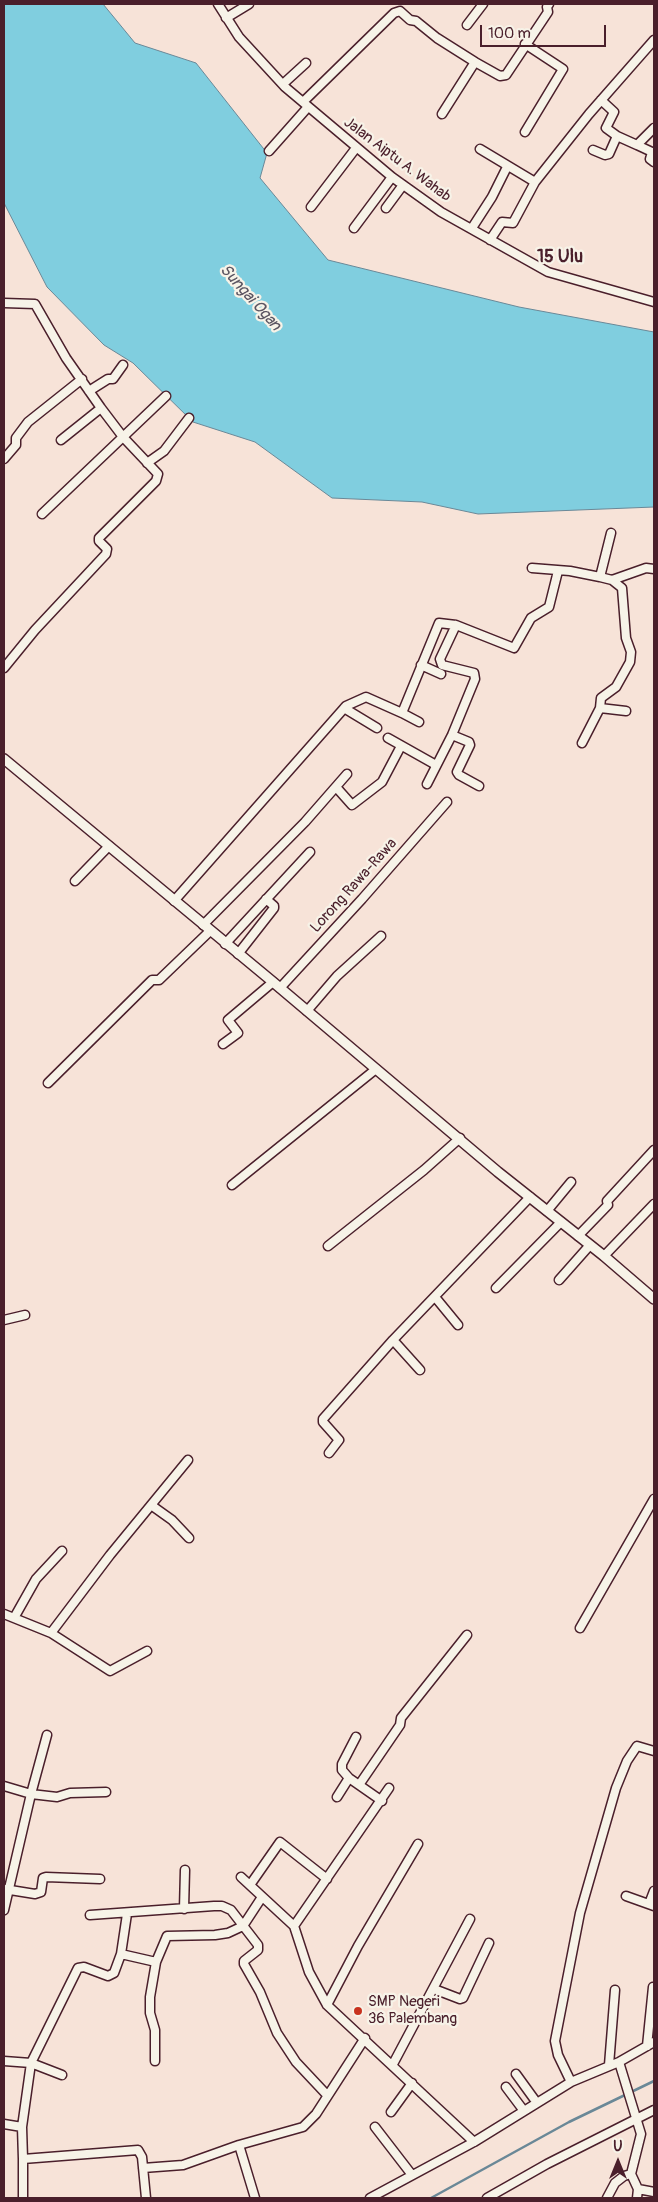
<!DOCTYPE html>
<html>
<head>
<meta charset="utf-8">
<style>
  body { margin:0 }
  #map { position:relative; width:658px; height:2202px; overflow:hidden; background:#f7e3d8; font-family:Pangolin,sans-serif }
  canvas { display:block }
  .frame { position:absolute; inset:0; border:5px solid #4a1f2b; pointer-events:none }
  .north { position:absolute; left:593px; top:2137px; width:50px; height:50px; -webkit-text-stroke:4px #f7f3e8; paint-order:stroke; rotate:0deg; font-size:14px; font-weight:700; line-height:20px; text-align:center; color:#4a1f2b }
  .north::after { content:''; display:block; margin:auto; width:18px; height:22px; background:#4a1f2b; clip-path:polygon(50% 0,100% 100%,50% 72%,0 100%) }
  .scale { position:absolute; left:480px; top:25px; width:126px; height:22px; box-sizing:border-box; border:2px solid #4a1f2b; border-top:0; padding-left:6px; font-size:15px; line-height:18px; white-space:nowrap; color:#4a1f2b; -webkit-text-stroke:4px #f7f3e8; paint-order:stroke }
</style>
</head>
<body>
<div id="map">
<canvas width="658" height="2202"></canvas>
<div class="frame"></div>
<div class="north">U</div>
<div class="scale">100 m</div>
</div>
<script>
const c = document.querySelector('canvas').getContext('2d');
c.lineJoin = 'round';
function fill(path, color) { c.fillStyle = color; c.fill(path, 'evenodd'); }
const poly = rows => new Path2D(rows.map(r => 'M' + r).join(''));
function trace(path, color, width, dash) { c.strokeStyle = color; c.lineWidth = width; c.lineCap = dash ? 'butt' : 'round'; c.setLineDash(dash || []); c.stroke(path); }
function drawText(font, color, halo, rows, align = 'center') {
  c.font = font + ' Pangolin,sans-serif'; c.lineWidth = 4.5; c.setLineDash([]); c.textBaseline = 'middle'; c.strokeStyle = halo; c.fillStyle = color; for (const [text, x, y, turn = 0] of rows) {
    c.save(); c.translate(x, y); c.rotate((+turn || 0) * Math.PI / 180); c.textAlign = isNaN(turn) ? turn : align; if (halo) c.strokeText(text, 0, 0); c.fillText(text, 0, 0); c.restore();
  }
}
const water = poly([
  [4,4,103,4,135,43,196,63,267,153,260,178,328,260,519,307,654,332,654,507,478,514,422,502,332,498,255,442,193,422,133,363,104,345,47,287,4,203,4,4]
]);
fill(water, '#80cedf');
trace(water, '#6a8897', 1);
trace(poly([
  [431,2198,569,2122,654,2081]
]), '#6a8897', 2.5);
const minor = poly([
  [218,4,239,37,285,87,392,177,441,212,548,272,654,302],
  [226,18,249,4],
  [467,25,483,4],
  [525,44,563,69,525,132],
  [475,62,500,76,506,75,548,12,547,7,549,4],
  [283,84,306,63],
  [303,102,394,13,400,11,410,20,416,21,437,38,475,62,442,114],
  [617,136,637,145,654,128],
  [637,145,652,152,650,159,654,162],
  [480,149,535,182,589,114,654,40],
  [593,150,605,155,609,154,617,136,606,128,614,112,601,100],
  [269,151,308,107],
  [311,207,356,148],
  [386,208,403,185],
  [354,228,392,177],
  [472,228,492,197,507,167],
  [490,240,502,222,513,223,535,182],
  [4,303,35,304,66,358,101,408,123,437,158,474,156,481,99,538,99,541,107,549,106,554,35,630,4,668],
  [89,391,108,379,113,379,123,365],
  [61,440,101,408],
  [4,459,16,445,16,438,28,422,82,379],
  [147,463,164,451,189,418],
  [42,514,166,396],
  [532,568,570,571,600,577,612,580,622,588,626,638,631,652,630,662,616,687,601,698,600,708,582,743],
  [600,577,611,533],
  [612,580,646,568,654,569],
  [421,665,441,674],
  [344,708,377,728],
  [600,708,626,711],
  [402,713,419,722],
  [452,735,469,742,470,745,457,772,459,775,479,786],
  [388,738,436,765],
  [427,784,452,735,475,679,474,673,442,665,440,659,456,625],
  [336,787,352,805,382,782,401,746],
  [75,881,109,846],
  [174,901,346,706,366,697,402,713,439,623,456,625,514,648,531,618,549,607,558,571],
  [203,925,305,822,347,774],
  [225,944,310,852],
  [238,954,274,908,274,906,266,899],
  [280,988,362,899,447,802],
  [307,1011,337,976,381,936],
  [223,1044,238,1033,228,1020,273,982],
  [48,1083,152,980,159,980,210,931],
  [232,1185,376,1069],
  [547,1211,571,1182],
  [578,1236,608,1205,607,1201,654,1150],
  [328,1246,424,1170,460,1138],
  [604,1256,654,1204],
  [559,1280,590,1245],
  [496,1288,561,1222],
  [435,1297,458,1325],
  [4,1320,25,1315],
  [420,1370,393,1340,530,1197],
  [329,1453,339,1440,323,1422,323,1419,393,1340],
  [151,1505,172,1520,189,1538],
  [4,1614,51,1633,110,1555,188,1460],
  [14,1618,36,1579,62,1551],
  [580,1628,654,1499],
  [51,1633,110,1671,147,1651],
  [356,1737,342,1764,342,1770,349,1778,382,1801],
  [359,1785,400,1725,401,1718,467,1635],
  [4,1786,31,1794,57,1797,70,1793,106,1792],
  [389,1788,294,1926,309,1972,327,2005,474,2142],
  [337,1797,349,1778],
  [241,1877,294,1926],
  [250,1885,280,1842,327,1879],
  [4,1889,35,1894,41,1892,43,1878,46,1877,100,1879],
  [626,1896,654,1906],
  [649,1904,654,1891],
  [184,1909,185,1870],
  [4,1910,31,1794,47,1735],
  [90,1915,214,1906,222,1906,231,1910,258,1945,258,1950,244,1961,244,1964,260,1992,277,2033,296,2062,327,2095],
  [121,1954,156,1962,150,1997,150,2013,155,2030,155,2061],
  [156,1962,167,1936,215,1935,228,1933,243,1926,262,1897],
  [434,1989,460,1999,463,1998,489,1943],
  [327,2005,358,1946,418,1844],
  [647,2046,653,1987],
  [4,2061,31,2063,22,2127,23,2159,138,2150,142,2157,146,2198],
  [619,2062,641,2134,631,2174,638,2189,637,2198],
  [393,2064,470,1919],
  [609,2065,615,1990],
  [516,2074,537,2103],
  [62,2075,31,2063,78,1968,84,1967,108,1976,114,1973,121,1954,127,1914],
  [571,2082,558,2055,555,2041,580,1913,616,1788,627,1761,637,1746,654,1751],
  [506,2087,524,2111],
  [391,2112,412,2083],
  [4,2124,22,2127],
  [375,2127,412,2175],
  [239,2145,255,2198],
  [23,2159,23,2198],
  [143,2168,183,2165,239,2145,303,2127,316,2114,365,2038],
  [638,2189,654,2192],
  [370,2198,474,2142,571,2082,619,2062,654,2042],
  [487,2198,547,2164,654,2110],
  [607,2198,615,2183,624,2176,631,2174]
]);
const tertiary = poly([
  [4,759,273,982,498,1172,604,1256,654,1299]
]);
trace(minor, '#4a1f2b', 11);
trace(tertiary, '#4a1f2b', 12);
trace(minor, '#f7f3e8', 8);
trace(tertiary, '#f7f3e8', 9);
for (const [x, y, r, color] of [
  [358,2011,5,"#c8321e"]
]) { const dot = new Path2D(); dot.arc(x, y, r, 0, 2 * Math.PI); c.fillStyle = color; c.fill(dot); trace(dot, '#f7f3e8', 2); }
drawText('15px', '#4a1f2b', '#f7f3e8', [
  ["Jalan Aiptu A. Wahab",397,160,37],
  ["Lorong Rawa-Rawa",354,886,-48]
]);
drawText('15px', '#4a1f2b', '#f7f3e8', [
  ["SMP Negeri",368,2002],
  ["36 Palembang",368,2019]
], 'left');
drawText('italic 16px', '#5a5461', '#f7f3e8', [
  ["Sungai Ogan",250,298,48]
]);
drawText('bold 18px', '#4a1f2b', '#f7f3e8', [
  ["15 Ulu",560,257]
]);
</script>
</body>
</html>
